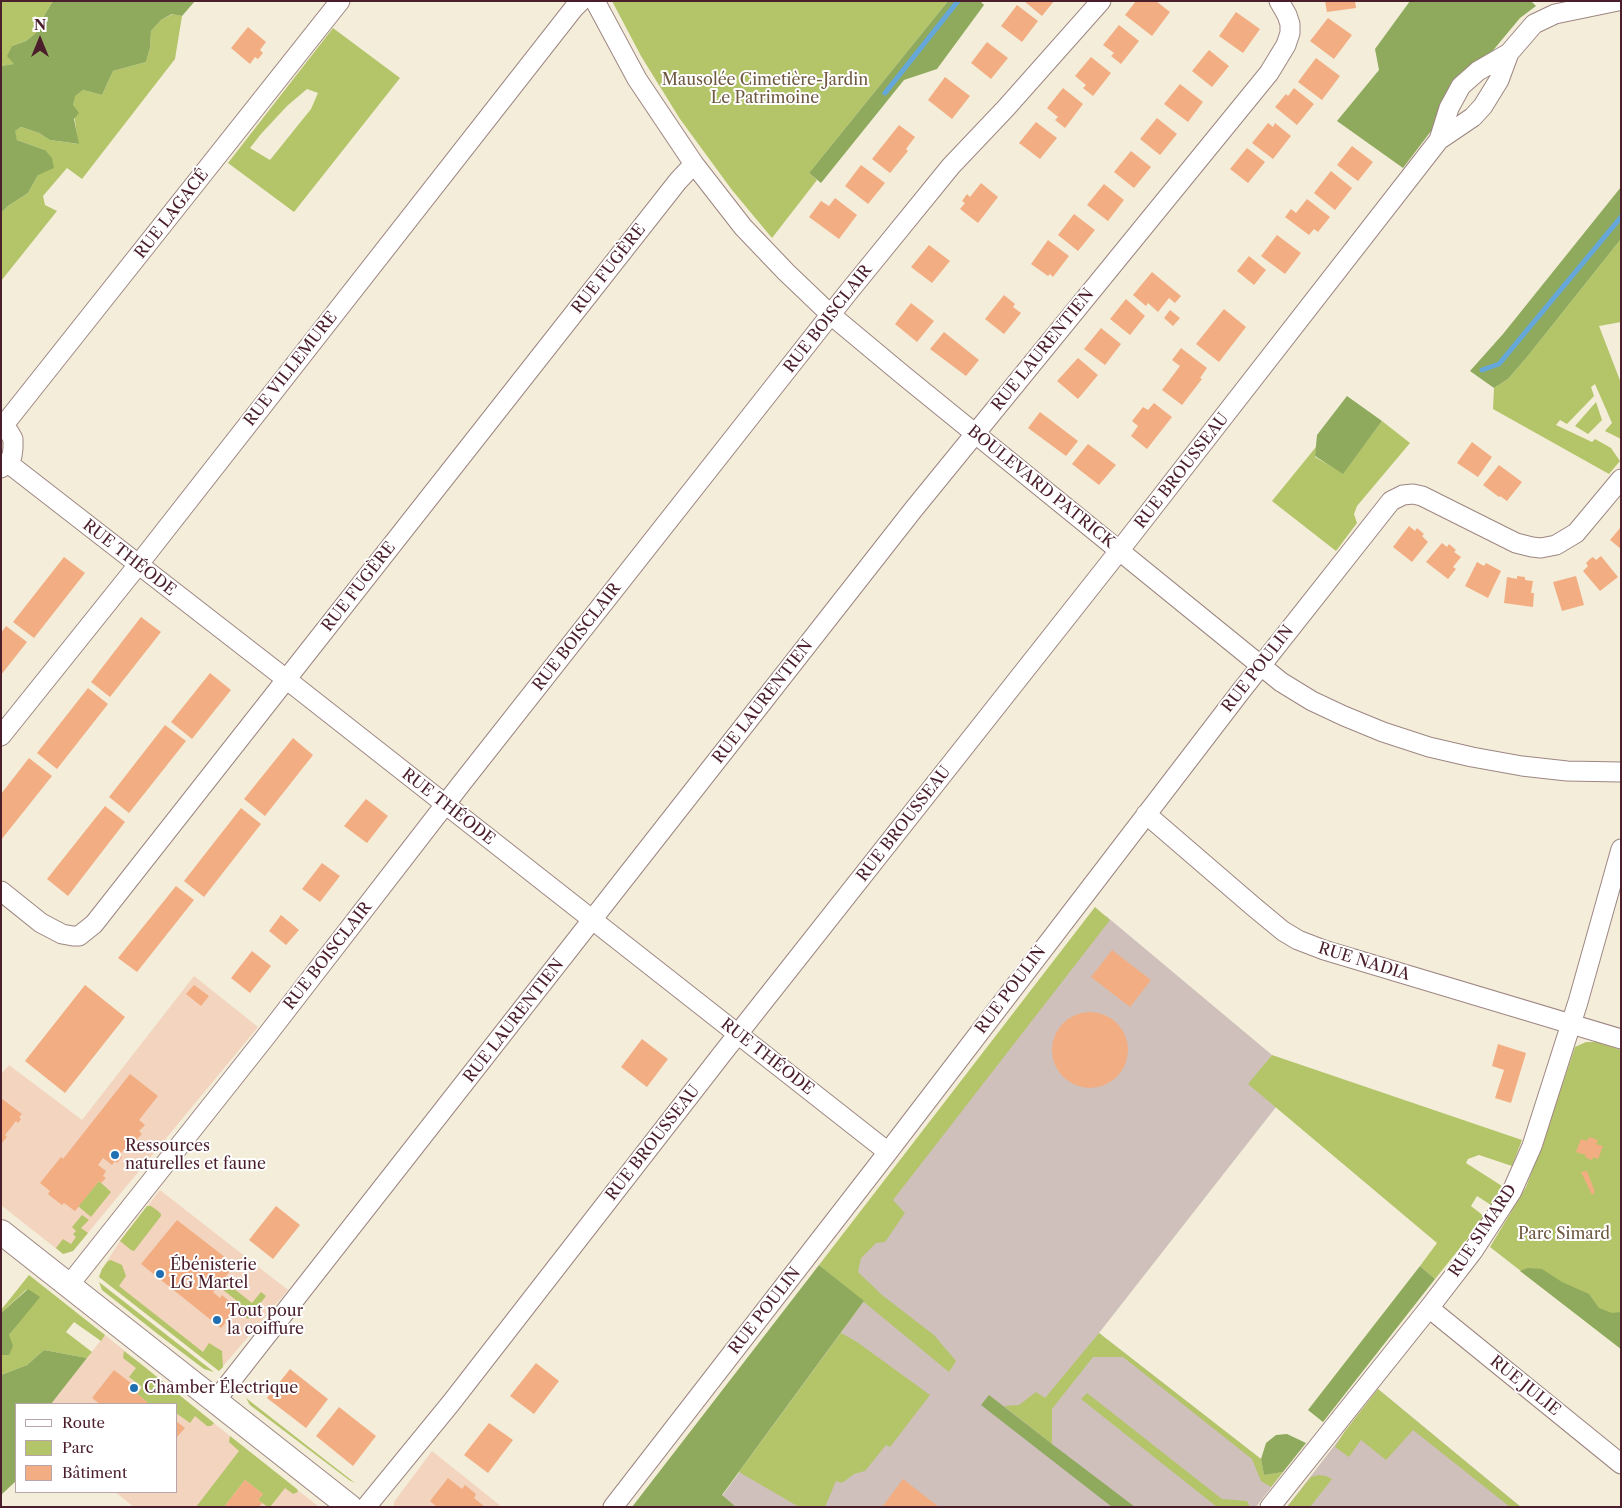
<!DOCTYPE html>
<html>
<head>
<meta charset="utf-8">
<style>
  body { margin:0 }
  #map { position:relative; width:1622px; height:1508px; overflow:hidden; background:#f3edda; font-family:"Libre Caslon Text",serif }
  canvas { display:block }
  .frame { position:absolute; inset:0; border:2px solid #4a1f2b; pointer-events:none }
  .legend { position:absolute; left:15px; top:1403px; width:162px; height:90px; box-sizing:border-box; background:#fff; border:1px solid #b7a5aa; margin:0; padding:6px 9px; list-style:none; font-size:15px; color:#4a1f2b }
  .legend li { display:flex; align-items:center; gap:10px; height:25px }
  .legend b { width:25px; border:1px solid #b7a5aa }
  .north { position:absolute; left:15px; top:15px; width:50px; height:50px; -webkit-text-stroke:4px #fff; paint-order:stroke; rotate:0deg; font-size:14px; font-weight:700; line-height:20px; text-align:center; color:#4a1f2b }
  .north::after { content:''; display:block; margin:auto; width:18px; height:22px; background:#4a1f2b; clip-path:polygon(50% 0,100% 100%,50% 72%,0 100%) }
</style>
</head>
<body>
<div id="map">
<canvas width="1622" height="1508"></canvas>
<div class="frame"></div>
<ul class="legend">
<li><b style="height:6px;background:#fff"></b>Route</li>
<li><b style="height:14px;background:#b4c569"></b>Parc</li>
<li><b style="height:14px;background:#f2ae82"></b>Bâtiment</li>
</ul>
<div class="north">N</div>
</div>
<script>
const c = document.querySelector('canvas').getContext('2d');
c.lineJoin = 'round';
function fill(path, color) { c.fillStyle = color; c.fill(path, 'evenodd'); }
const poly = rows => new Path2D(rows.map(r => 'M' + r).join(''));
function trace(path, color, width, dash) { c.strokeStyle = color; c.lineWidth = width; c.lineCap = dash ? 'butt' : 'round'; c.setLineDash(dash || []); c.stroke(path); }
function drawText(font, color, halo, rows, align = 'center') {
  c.font = font + ' "Libre Caslon Text",serif'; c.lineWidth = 4; c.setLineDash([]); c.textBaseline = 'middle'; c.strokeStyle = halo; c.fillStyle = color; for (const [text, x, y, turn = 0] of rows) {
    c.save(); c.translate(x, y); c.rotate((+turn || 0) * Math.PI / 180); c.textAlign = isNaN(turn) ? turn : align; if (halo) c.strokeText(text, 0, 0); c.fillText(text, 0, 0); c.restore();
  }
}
fill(poly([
  [194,976,258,1027,73,1251,63,1254,1,1205,1,1074,9,1065,82,1120],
  [160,1190,288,1290,219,1371,99,1277,102,1269,122,1238],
  [105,1335,230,1436,319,1507,134,1507,115,1492,176,1492,176,1404,51,1404],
  [432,1451,502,1507,394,1507,394,1502]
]), '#f3d4bf');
fill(poly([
  [1106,916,1272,1055,1249,1084,1276,1107,1099,1333,1261,1459,1264,1475,1283,1472,1256,1507,736,1507,722,1496,864,1301,830,1273],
  [1378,1389,1521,1507,1287,1507]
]), '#cfc0bb');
fill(poly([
  [2,1,53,1,45,14,39,30,26,41,12,46,15,64,1,66],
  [612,1,948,1,809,173,817,180,772,238,732,190,680,119,641,56],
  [173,14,182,16,175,59,82,179,67,168,43,196,45,205,57,211,1,281,1,213,8,206,28,193,38,175,45,150,17,140,14,131,21,127,39,133,50,140,78,144,73,105,74,96,83,90,102,95,113,71,146,62,150,48,151,31,161,20],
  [333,28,400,78,294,212,228,163],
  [307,89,318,93,311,109,270,160,250,148,261,134,287,106],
  [1621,239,1621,322,1599,326,1621,383,1621,439,1605,431,1612,423,1595,384,1591,387,1594,396,1567,424,1560,420,1556,425,1592,442,1595,439,1611,448,1620,461,1609,474,1493,409,1494,388,1508,379,1527,357],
  [1596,402,1602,420,1588,434,1575,426],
  [1382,421,1410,443,1357,506,1354,514,1357,523,1336,551,1272,501,1316,447,1315,457,1343,473],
  [1095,907,1110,920,893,1200,905,1213,885,1242,876,1243,861,1258,858,1272,882,1295,934,1335,956,1361,949,1372,819,1265],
  [1586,1042,1596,1042,1621,1050,1621,1349,1490,1247,1526,1187,1542,1145,1575,1047],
  [1272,1055,1522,1140,1512,1166,1479,1155,1468,1159,1466,1163,1502,1186,1491,1205,1477,1196,1471,1206,1485,1217,1435,1279,1420,1266,1437,1243,1248,1084],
  [99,1181,111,1192,91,1217,78,1206],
  [147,1206,151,1206,158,1211,161,1214,161,1216,134,1251,131,1250,120,1241],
  [82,1215,89,1220,81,1228,88,1233,73,1251,63,1254,56,1248,63,1239,71,1244,76,1237,73,1234,76,1231,72,1227],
  [111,1260,122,1265,126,1276,119,1286,203,1352,209,1343,222,1351,223,1367,219,1371,99,1277,102,1269,108,1261],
  [29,1275,105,1335,101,1341,74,1322,66,1332,92,1352,87,1358,44,1350,27,1365,1,1375,1,1355,9,1355,9,1335,16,1326,27,1289,1,1313,1,1310],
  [223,1280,252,1303,261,1292,266,1296,248,1319,237,1310,241,1304,218,1286],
  [99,1282,214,1372,204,1369,159,1335,102,1290],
  [841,1333,857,1342,930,1395,890,1447,886,1445,865,1471,854,1474,842,1483,836,1481,825,1507,799,1507,739,1472],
  [1099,1333,1261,1459,1264,1475,1283,1472,1271,1487,1261,1481,1252,1459,1123,1357,1093,1357,1052,1409,1052,1444,1004,1406,1019,1405,1036,1392,1045,1398],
  [124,1351,141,1364,214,1423,211,1426,207,1426,195,1416,190,1423,176,1413,176,1404,145,1404,147,1402,137,1394,142,1387,129,1377,136,1368,123,1358],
  [1378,1389,1511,1499,1521,1507,1510,1507,1413,1430,1386,1460,1361,1440,1349,1457,1335,1447,1345,1431],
  [1087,1393,1222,1499,1247,1501,1250,1507,1217,1507,1081,1399],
  [246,1398,301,1441,355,1483,349,1480,250,1405],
  [230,1436,297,1489,298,1492,293,1494,285,1488,270,1507,268,1507,258,1500,263,1494,245,1480,224,1507,196,1507,239,1451,229,1442],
  [1318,1475,1326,1476,1332,1479,1310,1507,1287,1507,1311,1477]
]), '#b4c569');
fill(poly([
  [53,1,195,1,182,16,172,14,161,20,151,31,150,48,146,62,113,71,102,95,83,90,75,96,73,105,79,113,74,119,79,144,50,140,39,133,21,127,15,131,17,140,45,150,52,158,54,168,38,175,28,193,8,206,1,213,1,66,14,64,7,56,12,46,26,41,39,30,45,14],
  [948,1,980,1,984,5,937,69,904,80,821,183,809,173],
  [1410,1,1531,1,1536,6,1520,18,1485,60,1403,168,1337,121,1379,70,1375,49],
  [1621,187,1621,239,1527,357,1508,379,1494,388,1470,371,1503,334],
  [1347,396,1382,421,1343,474,1315,456,1317,435],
  [819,1265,864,1301,722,1495,736,1507,632,1507],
  [1420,1266,1435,1279,1323,1422,1308,1410],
  [1528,1268,1542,1269,1562,1282,1589,1294,1599,1308,1612,1313,1621,1312,1621,1349,1520,1271],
  [28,1289,40,1297,9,1335,13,1346,9,1355,1,1355,1,1313],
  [44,1350,87,1358,51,1404,16,1404,16,1481,1,1495,1,1375,27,1365],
  [989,1395,1052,1444,1135,1507,1112,1507,981,1405],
  [1287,1434,1306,1443,1283,1472,1264,1475,1261,1459,1266,1443,1276,1435]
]), '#8faa5d');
trace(poly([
  [885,93,958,1],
  [1482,370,1499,364,1621,217]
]), '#66a7d9', 5);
fill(poly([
  [1024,1,1054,1,1042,16],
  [1136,1,1156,1,1170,12,1152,36,1125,15],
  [1325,1,1355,1,1356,8,1327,12],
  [1017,5,1038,21,1022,42,1001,26],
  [1236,12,1260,29,1243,53,1219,36],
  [1328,18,1352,35,1334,59,1310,41],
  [1119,25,1139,41,1121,64,1111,56,1114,53,1103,45],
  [248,27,266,42,260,50,263,53,258,59,255,57,250,64,231,48],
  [987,42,1008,58,991,79,971,63],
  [1209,50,1229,66,1212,87,1192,71],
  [1091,57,1111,73,1093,96,1083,88,1086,85,1075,76],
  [1316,58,1340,76,1322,100,1298,82],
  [945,77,970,96,952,119,928,100],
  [1180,84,1203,102,1188,122,1164,104],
  [1063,88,1083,104,1065,128,1055,120,1058,117,1047,108],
  [1294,88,1314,104,1297,125,1275,107,1286,94,1288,96],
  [1157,118,1177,134,1160,155,1140,139],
  [1036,122,1057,138,1040,159,1019,143],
  [1268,123,1273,127,1275,123,1291,136,1273,159,1252,143],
  [899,125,915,137,906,149,908,151,890,173,872,159],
  [1352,146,1373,162,1358,181,1337,165],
  [1247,148,1265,162,1248,183,1230,169],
  [1131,151,1151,167,1134,188,1114,172],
  [861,165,885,183,868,204,845,186],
  [1331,171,1352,188,1335,210,1314,193],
  [981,183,998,197,978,223,960,209,965,203,962,201,967,194,970,197],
  [1104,184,1124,200,1108,221,1087,205],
  [835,198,857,215,839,239,809,217,821,201,829,206],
  [1307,199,1330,217,1318,232,1314,229,1309,235,1285,217,1291,209,1296,213],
  [1074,214,1095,230,1078,251,1058,235],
  [1277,235,1301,253,1285,274,1261,256],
  [1048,240,1069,256,1053,277,1050,274,1048,276,1031,264],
  [929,245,950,261,932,283,911,267],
  [1249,256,1266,270,1254,285,1237,271],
  [1152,272,1181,296,1175,303,1169,298,1158,312,1148,303,1146,306,1133,295],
  [1004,295,1015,304,1013,307,1021,313,1004,334,985,319],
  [1126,299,1145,316,1130,335,1110,319],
  [911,303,934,321,917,342,895,324],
  [1224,309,1246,327,1219,362,1196,344],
  [1170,310,1180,318,1173,326,1164,318],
  [1101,328,1121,344,1105,365,1084,349],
  [944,332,979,360,966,376,930,349],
  [1181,348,1207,368,1200,378,1202,379,1182,405,1162,390,1180,366,1172,360],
  [1078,358,1098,375,1078,399,1057,381],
  [1154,403,1172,417,1147,449,1131,436,1138,426,1132,421,1143,407,1148,410],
  [1040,412,1078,441,1066,456,1028,428],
  [1472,442,1492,457,1478,477,1457,463],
  [1088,444,1116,465,1099,485,1072,464],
  [1499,465,1522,482,1507,501,1500,496,1499,497,1483,485],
  [1409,526,1415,531,1417,528,1424,534,1422,536,1428,542,1412,562,1393,547],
  [1621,527,1621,549,1610,540],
  [1442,543,1447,547,1449,544,1456,550,1454,552,1461,557,1453,567,1456,569,1448,579,1426,562],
  [1601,556,1618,577,1600,591,1583,571,1588,566,1586,563,1590,559,1593,557,1596,560],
  [64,557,85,573,34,638,13,622],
  [1477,562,1484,566,1486,563,1501,571,1488,598,1465,586],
  [1517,576,1525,577,1525,580,1533,581,1531,593,1534,593,1533,607,1504,603,1507,577,1517,579],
  [1576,576,1584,605,1562,611,1553,582],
  [141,617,161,632,110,697,91,682],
  [6,626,27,642,1,675,1,633],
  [210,673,231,690,192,739,171,722],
  [88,688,108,704,57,769,37,753],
  [165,725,186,741,129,813,109,797],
  [293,738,313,755,265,816,244,799],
  [29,758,52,776,1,840,1,794],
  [366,799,388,816,367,843,344,826],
  [105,806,125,822,68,896,47,879],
  [241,808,261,824,204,897,184,881],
  [322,863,340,876,320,902,302,889],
  [176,886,194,900,137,972,118,958],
  [281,915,299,930,286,945,269,931],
  [1112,950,1151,980,1130,1007,1091,977],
  [252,951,271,966,250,993,231,978],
  [85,985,125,1017,65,1093,25,1061],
  [194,985,209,996,201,1006,186,994],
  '1052 1050a38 38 0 1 1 76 0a38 38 0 1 1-76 0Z',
  [642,1039,668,1059,647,1087,621,1067],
  [1498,1044,1526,1053,1511,1103,1495,1098,1504,1070,1492,1066],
  [130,1074,158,1096,139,1120,145,1125,139,1131,142,1134,136,1140,134,1138,128,1145,119,1155,122,1157,117,1163,115,1161,112,1165,103,1158,98,1165,106,1171,103,1176,106,1178,101,1183,99,1181,75,1211,64,1203,62,1205,54,1199,48,1194,50,1191,40,1183,61,1157,63,1159],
  [1,1098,22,1114,19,1117,21,1119,18,1123,16,1121,5,1135,7,1137,1,1144],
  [1589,1137,1598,1140,1596,1144,1603,1146,1598,1159,1593,1157,1592,1160,1589,1159,1585,1157,1586,1155,1576,1152,1581,1139,1587,1141],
  [1587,1171,1595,1192,1592,1195,1581,1172],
  [276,1206,300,1225,273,1259,249,1240],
  [177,1220,235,1265,213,1292,220,1298,222,1295,229,1301,227,1303,236,1310,221,1328,141,1264],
  [536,1363,559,1381,534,1414,510,1396],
  [290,1369,328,1399,306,1428,267,1398],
  [114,1370,140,1390,137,1394,147,1402,145,1404,100,1404,92,1398],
  [339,1407,376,1436,353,1466,316,1436],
  [176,1421,185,1428,176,1438],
  [489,1423,513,1440,488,1473,464,1455],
  [448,1478,462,1489,465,1485,476,1494,474,1498,485,1507,437,1507,430,1501],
  [903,1479,917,1490,939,1507,882,1507],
  [245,1480,263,1494,258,1500,262,1503,259,1507,224,1507]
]), '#f2ae82');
const minor = poly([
  [595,1,637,79,694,164,743,227,786,272,831,315,903,375,1281,682,1312,701,1344,716,1383,732,1429,747,1472,757,1522,766,1567,771,1621,772],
  [1439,140,1449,108,1461,86,1478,71,1509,53,1534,24,1555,14,1618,1],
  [1,424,9,432,13,439,13,448,12,456,8,463,1,468],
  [3,426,340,1],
  [8,463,286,679,888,1152],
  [1,736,138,565,574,8,581,1],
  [1146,814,1254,907,1283,931,1298,940,1324,950,1621,1039],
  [1,891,41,923,62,934,73,936,79,936,94,924,678,181,694,164],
  [69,1285,264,1039,461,784,846,295,951,166,1006,108,1101,1],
  [1429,1308,1621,1464],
  [216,1400,913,510,1269,73,1286,45,1290,33,1290,24,1287,15,1279,1],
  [366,1507,451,1403,722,1054,1119,551,1439,140,1473,117,1483,106,1499,80,1509,53],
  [613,1507,888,1152,1241,691,1391,501,1403,495,1413,494,1422,496,1516,543,1532,547,1541,548,1556,545,1576,533,1621,479],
  [1270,1507,1429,1308,1473,1251,1512,1191,1532,1146,1578,1002,1621,849]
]);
const major = poly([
  [1,1232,350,1507]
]);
trace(minor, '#9e8682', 21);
trace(major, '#9e8682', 26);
trace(minor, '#fff', 19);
trace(major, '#fff', 24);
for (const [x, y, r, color] of [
  [115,1155,5,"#1f6fb2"],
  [160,1274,5,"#1f6fb2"],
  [217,1320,5,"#1f6fb2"],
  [134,1388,5,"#1f6fb2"]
]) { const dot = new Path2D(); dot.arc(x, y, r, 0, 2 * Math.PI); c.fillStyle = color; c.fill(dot); trace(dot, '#fff', 2); }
drawText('16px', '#6f5941', '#fff', [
  ["Mausolée Cimetière-Jardin",765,80],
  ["Le Patrimoine",765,98],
  ["Parc Simard",1564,1234]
]);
drawText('16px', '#4a1f2b', '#fff', [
  ["RUE LAGACÉ",172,214,-52],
  ["RUE FUGÈRE",609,269,-52],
  ["RUE BOISCLAIR",828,319,-52],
  ["RUE LAURENTIEN",1043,350,-51],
  ["RUE VILLEMURE",291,369,-52],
  ["RUE BROUSSEAU",1182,471,-52],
  ["BOULEVARD PATRICK",1041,487,39],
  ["RUE THÉODE",129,558,38],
  ["RUE FUGÈRE",359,587,-52],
  ["RUE BOISCLAIR",577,637,-52],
  ["RUE POULIN",1258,669,-52],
  ["RUE LAURENTIEN",763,702,-52],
  ["RUE THÉODE",448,807,38],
  ["RUE BROUSSEAU",904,824,-52],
  ["RUE BOISCLAIR",328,956,-52],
  ["RUE NADIA",1364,962,17],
  ["RUE POULIN",1011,990,-53],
  ["RUE LAURENTIEN",514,1021,-52],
  ["RUE THÉODE",767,1057,38],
  ["RUE BROUSSEAU",653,1143,-52],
  ["RUE SIMARD",1483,1231,-56],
  ["RUE POULIN",765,1311,-52],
  ["RUE JULIE",1525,1386,39]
]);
drawText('16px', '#4a1f2b', '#fff', [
  ["Ressources",125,1146],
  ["naturelles et faune",125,1164],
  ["Ébénisterie",170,1265],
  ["LG Martel",170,1283],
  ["Tout pour",227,1311],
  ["la coiffure",227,1329],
  ["Chamber Électrique",144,1388]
], 'left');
</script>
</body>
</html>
